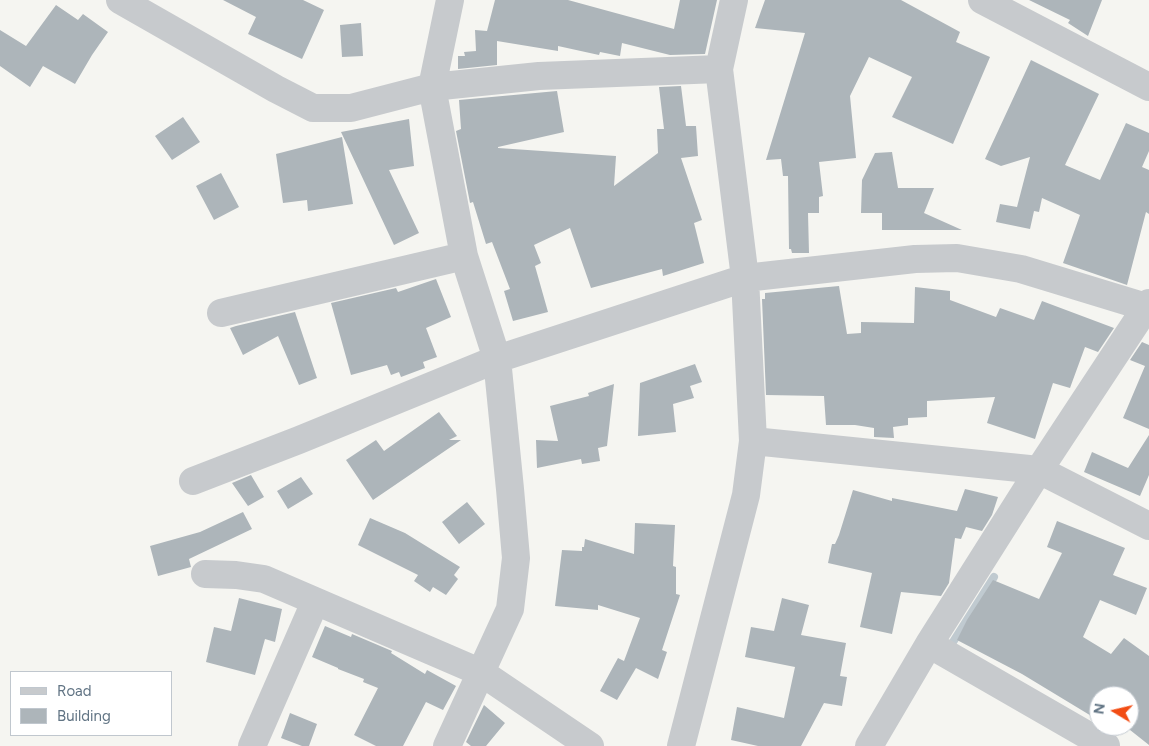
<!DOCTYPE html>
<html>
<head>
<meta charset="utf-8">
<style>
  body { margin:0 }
  #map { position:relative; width:1149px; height:746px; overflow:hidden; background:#f5f5f1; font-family:Figtree,sans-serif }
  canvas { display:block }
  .legend { position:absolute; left:10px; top:671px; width:162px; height:65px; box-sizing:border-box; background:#fff; border:1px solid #c0c7ce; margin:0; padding:6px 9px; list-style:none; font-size:15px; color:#617484 }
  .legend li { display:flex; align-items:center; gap:10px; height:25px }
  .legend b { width:25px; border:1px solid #c0c7ce }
  .north { position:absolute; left:1089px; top:686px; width:50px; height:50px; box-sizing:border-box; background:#fff; border:1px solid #c0c7ce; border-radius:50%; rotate:279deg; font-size:14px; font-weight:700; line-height:20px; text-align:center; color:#617484 }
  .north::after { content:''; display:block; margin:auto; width:18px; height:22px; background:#f24d14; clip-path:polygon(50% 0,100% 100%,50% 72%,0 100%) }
</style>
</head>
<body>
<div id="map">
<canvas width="1149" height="746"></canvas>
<ul class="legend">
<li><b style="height:6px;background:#c7cacd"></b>Road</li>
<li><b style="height:14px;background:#adb5ba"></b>Building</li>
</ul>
<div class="north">N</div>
</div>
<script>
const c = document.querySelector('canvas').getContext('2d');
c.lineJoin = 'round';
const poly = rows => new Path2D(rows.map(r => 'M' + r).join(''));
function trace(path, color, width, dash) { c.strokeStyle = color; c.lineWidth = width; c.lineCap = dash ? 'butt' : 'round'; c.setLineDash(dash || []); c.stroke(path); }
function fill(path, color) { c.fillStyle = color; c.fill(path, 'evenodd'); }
trace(poly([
  [953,642,994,577]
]), '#c0cad0', 8);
fill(poly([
  [223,0,303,0,324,10,302,59,248,34,256,17],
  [495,0,568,0,674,29,680,0,717,0,705,54,670,55,622,43,620,56,600,52,599,55,558,46,558,51,497,41,497,65,458,69,458,56,465,56,464,52,476,51,475,30,487,31],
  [765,0,901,0,960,32,956,42,990,57,953,144,892,117,912,77,869,57,850,96,856,158,819,162,823,196,819,197,819,213,808,213,809,253,792,253,791,249,789,249,788,176,783,176,781,159,766,160,805,33,755,28],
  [1029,0,1102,0,1088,36,1068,23,1070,20],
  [56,5,78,20,83,14,108,32,92,55,75,84,43,66,30,87,0,66,0,30,26,46],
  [361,23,363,56,342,57,340,25],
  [1031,60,1099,94,1065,165,1100,180,1126,123,1149,133,1149,151,1142,167,1149,170,1149,214,1146,212,1127,285,1063,263,1080,215,1042,198,1039,212,1034,211,1030,229,996,222,1000,204,1017,207,1030,157,1001,166,985,159],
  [681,86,686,126,696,126,698,156,681,158,702,220,694,223,704,263,663,276,662,269,591,288,570,228,534,245,541,263,535,266,548,312,513,321,504,291,510,289,492,242,486,244,473,202,470,203,456,131,461,129,459,100,557,91,564,132,498,147,498,148,616,156,614,186,658,153,657,129,664,129,659,87],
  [183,117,200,142,172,160,155,136],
  [409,119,414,166,389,170,419,233,394,245,341,132],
  [342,137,353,204,308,211,307,200,283,203,276,154],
  [892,152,898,188,934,188,924,213,962,230,882,230,882,213,861,213,862,180,875,153],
  [221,173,239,207,214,220,196,186],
  [436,279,451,317,426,328,437,357,423,362,425,368,401,377,399,372,391,375,387,365,351,375,331,303,396,288,398,292],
  [839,286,847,334,861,333,861,322,914,323,915,287,950,291,950,300,996,317,1000,308,1034,320,1042,301,1114,328,1098,352,1085,347,1070,388,1053,383,1035,439,987,423,995,397,927,401,927,417,908,418,908,425,893,427,894,438,874,437,874,428,855,425,826,425,824,396,766,395,762,299,765,299,765,293],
  [295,312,317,378,299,385,278,336,243,355,230,328,236,326],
  [1142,342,1149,345,1149,429,1123,418,1145,366,1130,360],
  [695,364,702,382,690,386,694,398,673,404,676,432,638,436,640,383],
  [614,384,607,446,598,448,600,461,582,464,581,459,537,468,536,440,558,441,550,406,589,396,588,393],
  [439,412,457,436,449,440,461,440,373,500,346,460,376,440,384,451],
  [1149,435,1149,475,1140,496,1084,472,1092,452,1128,468],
  [251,475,264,497,248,506,232,483],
  [301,477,313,494,288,509,277,491],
  [965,489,998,497,992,515,982,531,966,527,961,539,955,538,949,583,941,596,901,592,892,634,860,627,872,573,828,563,832,544,835,544,839,535,853,490,892,501,892,498,957,511],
  [467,502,485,524,459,544,442,522],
  [243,512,252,529,189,559,191,567,158,576,150,546,200,532],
  [370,518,405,533,460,567,454,575,458,579,446,595,433,587,430,592,414,581,418,575,358,545],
  [1057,521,1125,548,1113,575,1147,588,1136,615,1100,600,1083,637,1111,654,1124,638,1149,656,1149,745,1125,726,1129,726,1129,696,1099,696,1099,717,1098,718,1094,715,1093,717,1022,674,957,640,967,620,993,580,1039,599,1062,553,1047,547],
  [635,523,675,525,673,566,676,567,676,594,680,595,662,650,667,652,658,679,636,668,617,700,600,691,618,658,624,661,640,618,598,605,598,610,555,606,562,550,582,551,582,547,584,547,585,539,634,554],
  [239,598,282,609,275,642,265,639,255,675,206,662,214,627,231,631],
  [782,598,809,605,801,635,846,643,840,676,847,677,842,706,824,703,801,746,758,746,731,740,737,707,784,718,795,667,745,657,751,627,774,631],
  [325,626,351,637,352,634,392,651,391,653,425,674,427,670,456,686,443,710,426,702,403,746,376,746,354,735,378,688,363,682,364,679,338,669,338,668,312,657],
  [484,705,505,723,486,746,471,746,466,742],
  [290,713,317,724,309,746,302,746,281,738]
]), '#adb5ba');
trace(poly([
  [120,0,276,89,313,108,351,108,432,87,539,76,719,69],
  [450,0,432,87,464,256,497,359,745,278,915,259,957,258,1021,269,1149,308],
  [982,0,1149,87],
  [221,313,464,256],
  [753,441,1039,470,1149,526],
  [193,481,299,440,497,359,510,489,516,558,510,609,447,746],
  [205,574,236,575,264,579,482,673,590,746],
  [929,644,1106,746],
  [252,746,315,602],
  [681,746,746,495,753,441,745,278,719,69,734,0],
  [869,746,929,644,1039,470,1149,303]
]), '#c7cacd', 28);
</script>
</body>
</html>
